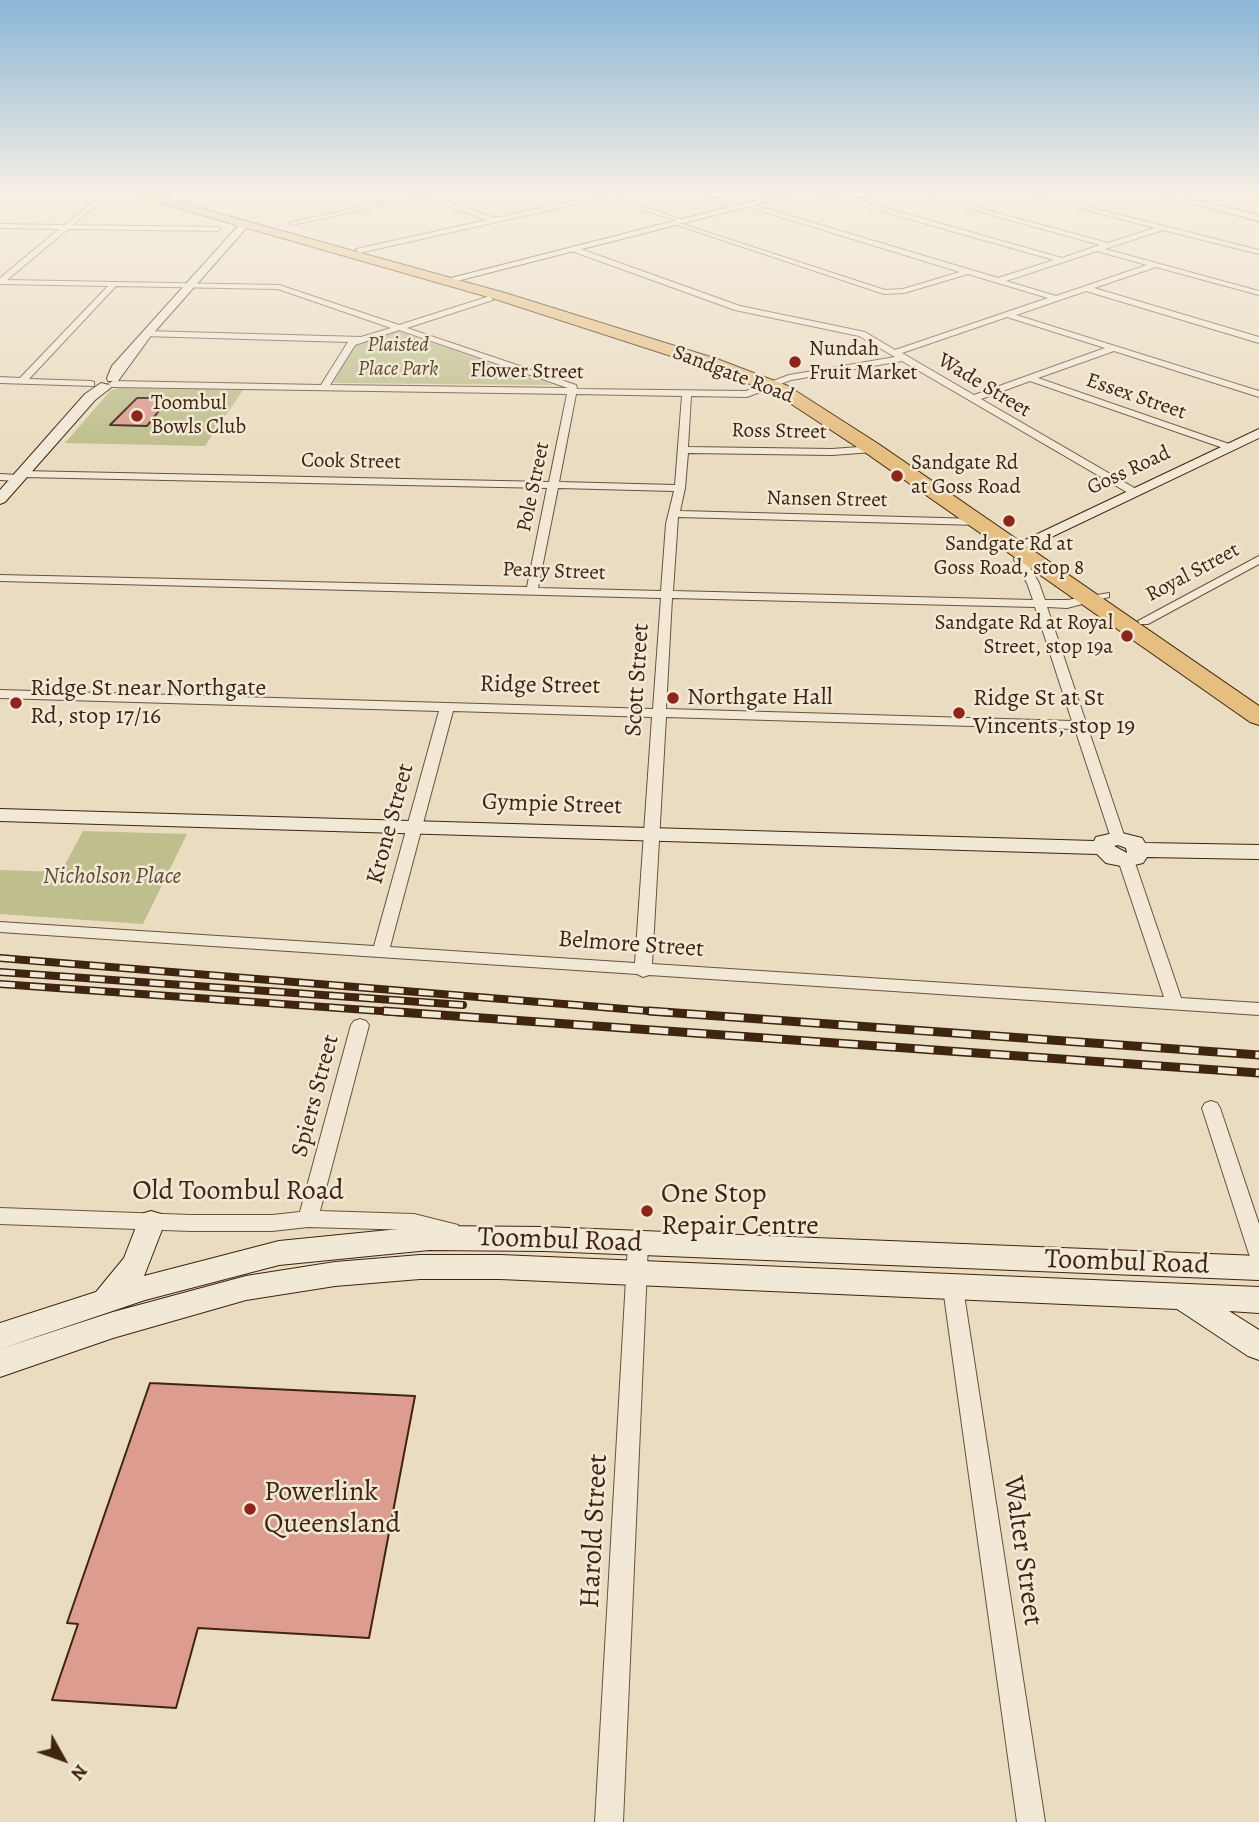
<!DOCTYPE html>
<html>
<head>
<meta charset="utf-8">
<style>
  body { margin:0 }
  #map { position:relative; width:1259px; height:1822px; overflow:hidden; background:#eadcc0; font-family:Alegreya,serif }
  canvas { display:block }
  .north { position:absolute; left:28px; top:1724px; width:70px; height:70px; -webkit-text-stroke:5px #f1e8d6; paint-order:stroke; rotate:130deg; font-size:19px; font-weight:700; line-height:28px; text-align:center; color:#3f2410 }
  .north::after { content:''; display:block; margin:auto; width:24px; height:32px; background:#3f2410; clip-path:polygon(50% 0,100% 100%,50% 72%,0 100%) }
</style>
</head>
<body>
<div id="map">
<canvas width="1259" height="1822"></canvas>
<div class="north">N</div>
</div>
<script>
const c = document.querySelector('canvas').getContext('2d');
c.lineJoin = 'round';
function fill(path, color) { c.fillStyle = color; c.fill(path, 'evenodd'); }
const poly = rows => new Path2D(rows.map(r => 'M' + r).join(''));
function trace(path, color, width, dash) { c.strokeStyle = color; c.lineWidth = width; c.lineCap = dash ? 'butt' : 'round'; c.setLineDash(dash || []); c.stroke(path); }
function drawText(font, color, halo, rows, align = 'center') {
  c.font = font + ' Alegreya,serif'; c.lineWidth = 5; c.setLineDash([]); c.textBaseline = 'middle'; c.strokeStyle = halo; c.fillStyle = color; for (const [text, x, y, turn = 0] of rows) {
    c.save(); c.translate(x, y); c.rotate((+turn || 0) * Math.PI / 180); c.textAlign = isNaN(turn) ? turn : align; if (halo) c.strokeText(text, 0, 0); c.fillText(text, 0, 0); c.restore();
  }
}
fill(poly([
  [398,331,553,385,333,383,353,345],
  [115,389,120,388,243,390,205,446,65,443,110,391],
  [83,831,187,834,143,924,0,914,0,870,61,872]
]), '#bfbe8d');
const building = poly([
  [137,398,169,398,147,426,110,425,137,398],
  [150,1383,415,1396,369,1638,198,1628,176,1708,52,1700,78,1624,67,1623,150,1383]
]);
fill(building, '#dc9d90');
trace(building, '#3f2410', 2);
const street = poly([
  [103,193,110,193,73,225,217,227,221,229,217,231,68,229,7,280,279,285,399,325,490,296,493,300,407,328,576,385,577,389,746,391,789,375,895,357,859,336,735,310,569,250,572,246,740,306,865,332,895,350,1048,298,968,274,904,293,884,294,671,223,676,222,885,290,903,289,960,272,745,206,747,203,998,278,1054,260,863,206,808,193,853,200,875,193,886,193,861,201,1062,258,1100,245,913,193,924,193,1108,243,1155,228,1022,193,1033,193,1259,250,1259,254,1163,230,1105,249,1259,291,1259,295,1156,267,1094,288,1259,337,1259,343,1086,291,1016,315,1259,391,1259,397,1114,351,1038,378,1232,445,1232,449,1229,450,1030,381,981,399,1138,490,1138,494,1130,494,902,361,791,380,747,397,691,396,688,447,832,449,873,446,878,449,873,452,832,455,688,453,685,488,680,511,979,519,984,522,979,525,678,517,673,591,1033,600,1027,583,1014,560,1016,552,1022,549,1028,552,1026,560,1039,583,1045,600,1067,600,1109,593,1109,597,1067,608,1047,607,1125,838,1118,842,1111,838,1075,729,666,717,652,964,1164,997,1118,860,1126,855,1134,860,1181,998,1259,1003,1259,1015,649,975,643,977,637,974,0,932,0,922,374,946,439,711,0,698,0,690,653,709,661,598,0,581,0,575,527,587,547,488,23,477,19,481,0,480,0,474,17,475,22,471,549,482,567,394,113,387,108,384,113,381,321,385,348,342,143,336,142,334,146,331,361,337,391,328,278,289,116,286,29,379,91,381,94,382,94,386,0,383,0,377,20,378,108,286,0,284,0,278,59,229,0,228,0,224,65,225,103,193],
  [1097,251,1147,265,1056,296,1006,281,1097,251],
  [1007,317,1105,348,974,395,902,353,1007,317],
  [399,330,568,388,330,385,355,345,399,330],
  [576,394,682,396,675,485,559,482,576,394],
  [558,488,674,491,666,524,661,591,538,588,558,488],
  [672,598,1035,607,1072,721,666,709,672,598],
  [453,711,652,717,635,963,390,947,453,711],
  [158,193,154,196,151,194,151,193,158,193],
  [291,193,299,193,301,195,298,197,291,193],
  [421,193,434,193,430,195,495,218,608,193,620,193,612,196,686,221,681,222,604,198,359,253,356,249,487,220,422,197,292,225,289,223,421,193],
  [692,193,702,193,743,207,738,208,692,193],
  [1259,556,1259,564,1148,624,1140,624,1138,621,1259,556],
  [360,1019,366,1021,369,1025,320,1211,414,1214,458,1225,461,1231,458,1237,451,1239,414,1230,308,1227,272,1231,191,1231,0,1224,0,1208,191,1215,272,1215,300,1212,351,1025,354,1021,360,1019],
  [1211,1101,1217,1103,1220,1108,1259,1224,1259,1262,1252,1260,1249,1254,1202,1108,1205,1103,1211,1101],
  [638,1236,645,1238,648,1244,623,1822,595,1822,628,1244,631,1238,638,1236],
  [953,1279,960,1282,963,1288,1045,1822,1017,1822,943,1288,946,1282,953,1279]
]);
const secondary = poly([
  [784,193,801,193,445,284,439,281,784,193],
  [1151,193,1168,193,1259,215,1259,221,1151,193],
  [180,200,249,225,150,337,118,381,108,381,107,378,112,366,238,226,180,204,180,200],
  [101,383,113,386,95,400,5,502,0,504,0,490,85,394,101,383],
  [1259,429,1259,438,1022,551,1010,551,1008,548,1259,429],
  [0,809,1094,841,1096,837,1118,832,1142,838,1145,843,1259,845,1259,859,1147,857,1143,863,1126,867,1106,863,1097,854,0,821,0,809],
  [1118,845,1126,848,1127,853,1114,846,1118,845],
  [151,1211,161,1214,165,1222,144,1276,279,1241,429,1226,544,1227,1259,1256,1259,1280,544,1251,429,1250,279,1265,145,1300,0,1349,0,1323,96,1292,124,1258,141,1214,151,1211],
  [420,1255,500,1255,1259,1287,1259,1313,1229,1311,1259,1330,1259,1360,1248,1356,1177,1309,500,1279,420,1279,335,1286,246,1300,113,1338,0,1377,0,1349,113,1312,246,1276,335,1262,420,1255]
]);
const highway = poly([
  [125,193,145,193,505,293,717,359,788,386,880,445,1259,706,1259,725,1250,722,866,453,776,394,705,367,495,299,125,193]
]);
trace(street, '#6a523c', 2);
trace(secondary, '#3f2410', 2);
trace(highway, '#3f2410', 2);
fill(street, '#f1e8d6');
fill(secondary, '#f1e8d6');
fill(highway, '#e5be80');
const railFar1 = poly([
  [0,958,674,1013],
  [0,972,463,1005],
  [0,984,409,1013]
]);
const rail = poly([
  [384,1011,1259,1073],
  [649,1011,1259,1055]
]);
trace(railFar1, '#3f2410', 8);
trace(rail, '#3f2410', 9);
trace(railFar1, '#f1e8d6', 5, [15]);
trace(rail, '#f1e8d6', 6, [19]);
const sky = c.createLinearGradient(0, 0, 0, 448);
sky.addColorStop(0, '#8ab6d7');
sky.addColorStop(0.43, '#f6efe3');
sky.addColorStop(1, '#f6efe300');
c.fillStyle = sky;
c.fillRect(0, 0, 1259, 448);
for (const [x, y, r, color] of [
  [795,362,7,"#8f2418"],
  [137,416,7,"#8f2418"],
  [897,476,7,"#8f2418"],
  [1009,521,7,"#8f2418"],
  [1127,636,7,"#8f2418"],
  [673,698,7,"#8f2418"],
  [16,703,7,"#8f2418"],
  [959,713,7,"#8f2418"],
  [647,1211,7,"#8f2418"],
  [250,1509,7,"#8f2418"]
]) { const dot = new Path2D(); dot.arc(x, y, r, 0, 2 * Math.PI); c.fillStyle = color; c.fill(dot); trace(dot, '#f1e8d6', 2.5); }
drawText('italic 21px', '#5f4a2f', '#f1e8d6', [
  ["Plaisted",398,346],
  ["Place Park",398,370]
]);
drawText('21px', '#3f2410', '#f1e8d6', [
  ["Nundah",809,350],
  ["Fruit Market",809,374],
  ["Toombul",151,404],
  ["Bowls Club",151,428],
  ["Sandgate Rd",911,464],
  ["at Goss Road",911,488],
  ["Sandgate Rd at",1009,545,"center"],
  ["Goss Road, stop 8",1009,569,"center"],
  ["Sandgate Rd at Royal",1113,624,"right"],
  ["Street, stop 19a",1113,648,"right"]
], 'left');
drawText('21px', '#3f2410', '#f1e8d6', [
  ["Flower Street",527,372,1],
  ["Sandgate Road",733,375,21],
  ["Wade Street",984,386,31],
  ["Essex Street",1136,397,19],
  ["Ross Street",779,432,1],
  ["Cook Street",351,462,1],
  ["Goss Road",1129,471,-25],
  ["Pole Street",534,487,-78],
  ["Nansen Street",827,500,1],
  ["Peary Street",554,572,2],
  ["Royal Street",1193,573,-28]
]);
drawText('24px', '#3f2410', '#f1e8d6', [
  ["Scott Street",638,680,-86],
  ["Ridge Street",540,686,1],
  ["Gympie Street",552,805,2],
  ["Krone Street",391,824,-75],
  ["Belmore Street",631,945,4],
  ["Spiers Street",316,1096,-75]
]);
drawText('24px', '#3f2410', '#f1e8d6', [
  ["Ridge St near Northgate",30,689],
  ["Rd, stop 17/16",30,717],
  ["Northgate Hall",687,698],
  ["Ridge St at St",973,699],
  ["Vincents, stop 19",973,727]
], 'left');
drawText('italic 24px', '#5f4a2f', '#f1e8d6', [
  ["Nicholson Place",112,877]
]);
drawText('28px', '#3f2410', '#f1e8d6', [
  ["Old Toombul Road",238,1192],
  ["Toombul Road",560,1241,2],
  ["Toombul Road",1127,1263,2],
  ["Harold Street",595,1531,-87],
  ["Walter Street",1022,1551,82]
]);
drawText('28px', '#3f2410', '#f1e8d6', [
  ["One Stop",661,1195],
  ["Repair Centre",661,1227],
  ["Powerlink",264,1493],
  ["Queensland",264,1525]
], 'left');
</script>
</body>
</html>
